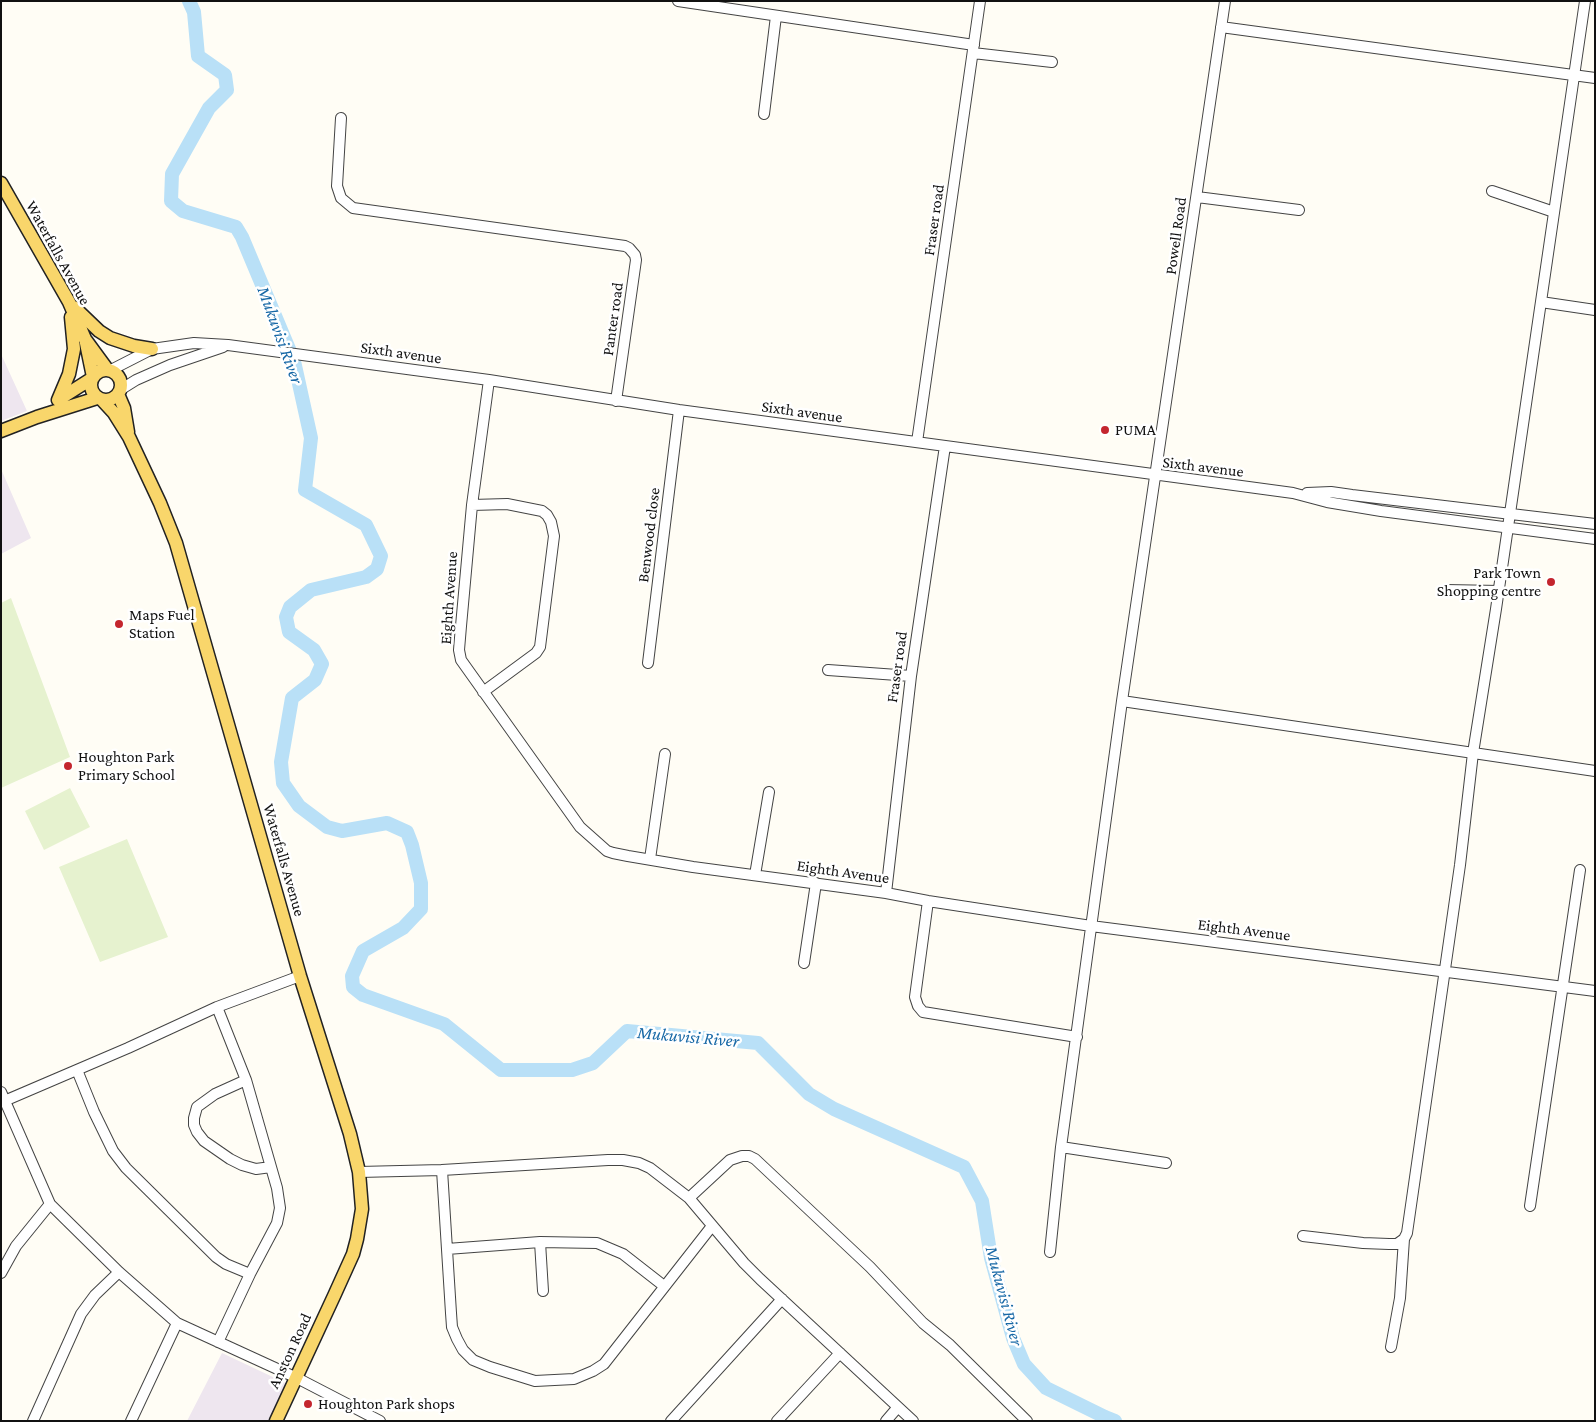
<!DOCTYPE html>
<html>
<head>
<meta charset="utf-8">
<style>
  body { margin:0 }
  #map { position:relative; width:1596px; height:1422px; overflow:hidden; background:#fffdf5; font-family:"Crimson Pro",serif }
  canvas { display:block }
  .frame { position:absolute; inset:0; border:2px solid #111; pointer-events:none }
</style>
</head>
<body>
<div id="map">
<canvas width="1596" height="1422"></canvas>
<div class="frame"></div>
</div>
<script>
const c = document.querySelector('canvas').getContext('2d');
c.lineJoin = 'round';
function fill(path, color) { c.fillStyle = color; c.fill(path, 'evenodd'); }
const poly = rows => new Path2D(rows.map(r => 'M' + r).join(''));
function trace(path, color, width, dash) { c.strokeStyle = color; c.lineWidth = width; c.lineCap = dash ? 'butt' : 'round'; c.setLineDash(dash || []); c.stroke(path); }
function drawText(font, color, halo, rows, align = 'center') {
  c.font = font + ' "Crimson Pro",serif'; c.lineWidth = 5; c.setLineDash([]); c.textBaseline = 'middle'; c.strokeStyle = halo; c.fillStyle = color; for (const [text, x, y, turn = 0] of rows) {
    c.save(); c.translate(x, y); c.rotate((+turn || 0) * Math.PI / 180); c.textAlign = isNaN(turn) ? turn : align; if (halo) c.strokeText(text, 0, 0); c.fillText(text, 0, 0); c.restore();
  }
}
fill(poly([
  [1,354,27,411,1,421],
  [1,469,31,538,1,554],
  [222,1353,294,1387,278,1421,187,1421]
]), '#eee6ef');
fill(poly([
  [11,598,70,757,1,788,1,603],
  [70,788,90,827,44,850,25,811],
  [127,839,168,937,100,962,59,867]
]), '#e6f2cf');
trace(poly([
  [189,1,194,12,198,56,225,75,227,90,209,108,172,174,171,201,183,211,236,227,242,237,294,361,311,438,305,490,366,525,381,556,377,569,366,577,311,590,290,607,286,617,289,632,314,650,322,664,315,680,292,698,281,762,283,783,299,806,327,827,342,831,387,823,407,832,412,845,421,883,421,909,403,928,363,951,352,976,353,987,363,995,444,1024,501,1070,572,1070,593,1063,627,1031,758,1043,809,1094,834,1109,964,1167,982,1201,991,1258,1013,1338,1024,1364,1046,1388,1105,1417,1115,1421]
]), '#b9e0f7', 14);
const minor = poly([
  [678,1,974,45],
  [1221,27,1595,78],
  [973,53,1052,62],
  [764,114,776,16],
  [341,118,337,186,341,198,353,208,625,246,629,248,635,255,636,260,616,401],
  [1492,191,1554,212],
  [1197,197,1299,210],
  [1541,302,1595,310],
  [111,370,152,349,194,343,228,345,489,380,679,410,1293,493,1327,502,1381,511,1595,539],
  [489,380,472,505,461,626,459,650,461,660,580,827,607,851,613,853,628,856,693,867,886,893,928,901,1091,926,1595,991],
  [120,390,136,380,170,365,223,347],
  [917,442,980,1],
  [1307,493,1331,492,1352,495,1595,524],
  [472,505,507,504,542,511,547,515,551,522,554,536,540,647,536,653,483,692],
  [1446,590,1499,591],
  [648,663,679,410],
  [828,670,911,676],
  [1122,701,1595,771],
  [650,859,665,754],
  [755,875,769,792],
  [886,893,911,676,945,446],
  [928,901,915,997,918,1006,923,1012,1077,1037],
  [804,963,816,883],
  [217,1007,246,1080,277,1188,280,1208,277,1223,250,1274,218,1342],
  [77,1070,94,1112,113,1151,126,1168,216,1257,226,1264,250,1274],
  [246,1080,215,1094,197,1107,194,1118,194,1125,197,1132,204,1141,230,1159,242,1165,256,1169,271,1167],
  [1,1092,50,1204,119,1272,177,1323,297,1378,380,1421],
  [2,1102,128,1048,217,1007,300,976],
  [1061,1147,1166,1163],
  [442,1170,451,1313,452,1327,457,1339,463,1350,473,1360,490,1367,535,1381,574,1379,593,1371,604,1364,712,1226],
  [359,1172,442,1170,608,1160,623,1160,639,1163,650,1168,689,1198,744,1263,760,1279,913,1421],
  [689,1198,730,1160,742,1156,749,1156,755,1159,870,1267,923,1323,950,1345,1027,1421],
  [1530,1206,1580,870],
  [1303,1236,1363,1243,1389,1244,1397,1244,1404,1239,1407,1233,1460,865,1473,753,1496,609,1585,1],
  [540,1242,543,1291],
  [447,1249,540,1242,597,1243,623,1254,664,1286],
  [1050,1252,1061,1147,1122,701,1225,1],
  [1,1273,16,1246,50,1204],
  [1391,1347,1400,1298,1404,1239],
  [33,1421,81,1314,95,1295,119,1272],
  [131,1421,177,1323],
  [671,1421,782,1299],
  [777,1421,840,1353],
  [886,1421,898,1407]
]);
const major = poly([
  [1,183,69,302,85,339,107,369],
  [74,307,99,331,110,338,134,346,152,349],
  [86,343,93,377],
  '91 385a15 15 0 1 1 30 0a15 15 0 1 1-30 0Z',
  [118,394,124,408,128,432],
  [58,400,69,374,74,349,71,317],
  [58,400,91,379],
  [102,400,114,413,129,437,160,503,176,543,300,976,350,1134,359,1172,362,1209,357,1239,353,1254,334,1296,276,1421],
  [1,431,37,417,97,398]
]);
trace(minor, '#444', 12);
trace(major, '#222', 15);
trace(minor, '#fff', 10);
trace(major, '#f9d66b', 12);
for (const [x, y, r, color] of [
  [1105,430,5,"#c4262e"],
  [1551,582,5,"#c4262e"],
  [119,624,5,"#c4262e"],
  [68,766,5,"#c4262e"],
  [308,1404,5,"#c4262e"]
]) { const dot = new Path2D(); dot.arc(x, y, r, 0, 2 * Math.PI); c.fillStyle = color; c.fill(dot); trace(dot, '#fff', 2); }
drawText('16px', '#111', '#fff', [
  ["Fraser road",934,220,-82],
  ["Powell Road",1176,236,-82],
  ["Waterfalls Avenue",58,253,61],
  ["Panter road",613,319,-82],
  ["Sixth avenue",401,353,8],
  ["Sixth avenue",802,412,8],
  ["Sixth avenue",1203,467,7],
  ["Benwood close",649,535,-83],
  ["Eighth Avenue",449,598,-86],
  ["Fraser road",897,667,-82],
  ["Waterfalls Avenue",284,860,74],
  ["Eighth Avenue",843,872,8],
  ["Eighth Avenue",1244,930,7],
  ["Anston Road",290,1351,-65]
]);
drawText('16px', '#111', '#fff', [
  ["PUMA",1115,430],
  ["Park Town",1541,573,"right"],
  ["Shopping centre",1541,591,"right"],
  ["Maps Fuel",129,615],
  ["Station",129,633],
  ["Houghton Park",78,757],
  ["Primary School",78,775],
  ["Houghton Park shops",318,1404]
], 'left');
drawText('italic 18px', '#1768a6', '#fff', [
  ["Mukuvisi River",280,335,70],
  ["Mukuvisi River",688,1037,5],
  ["Mukuvisi River",1004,1296,75]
]);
</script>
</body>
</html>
